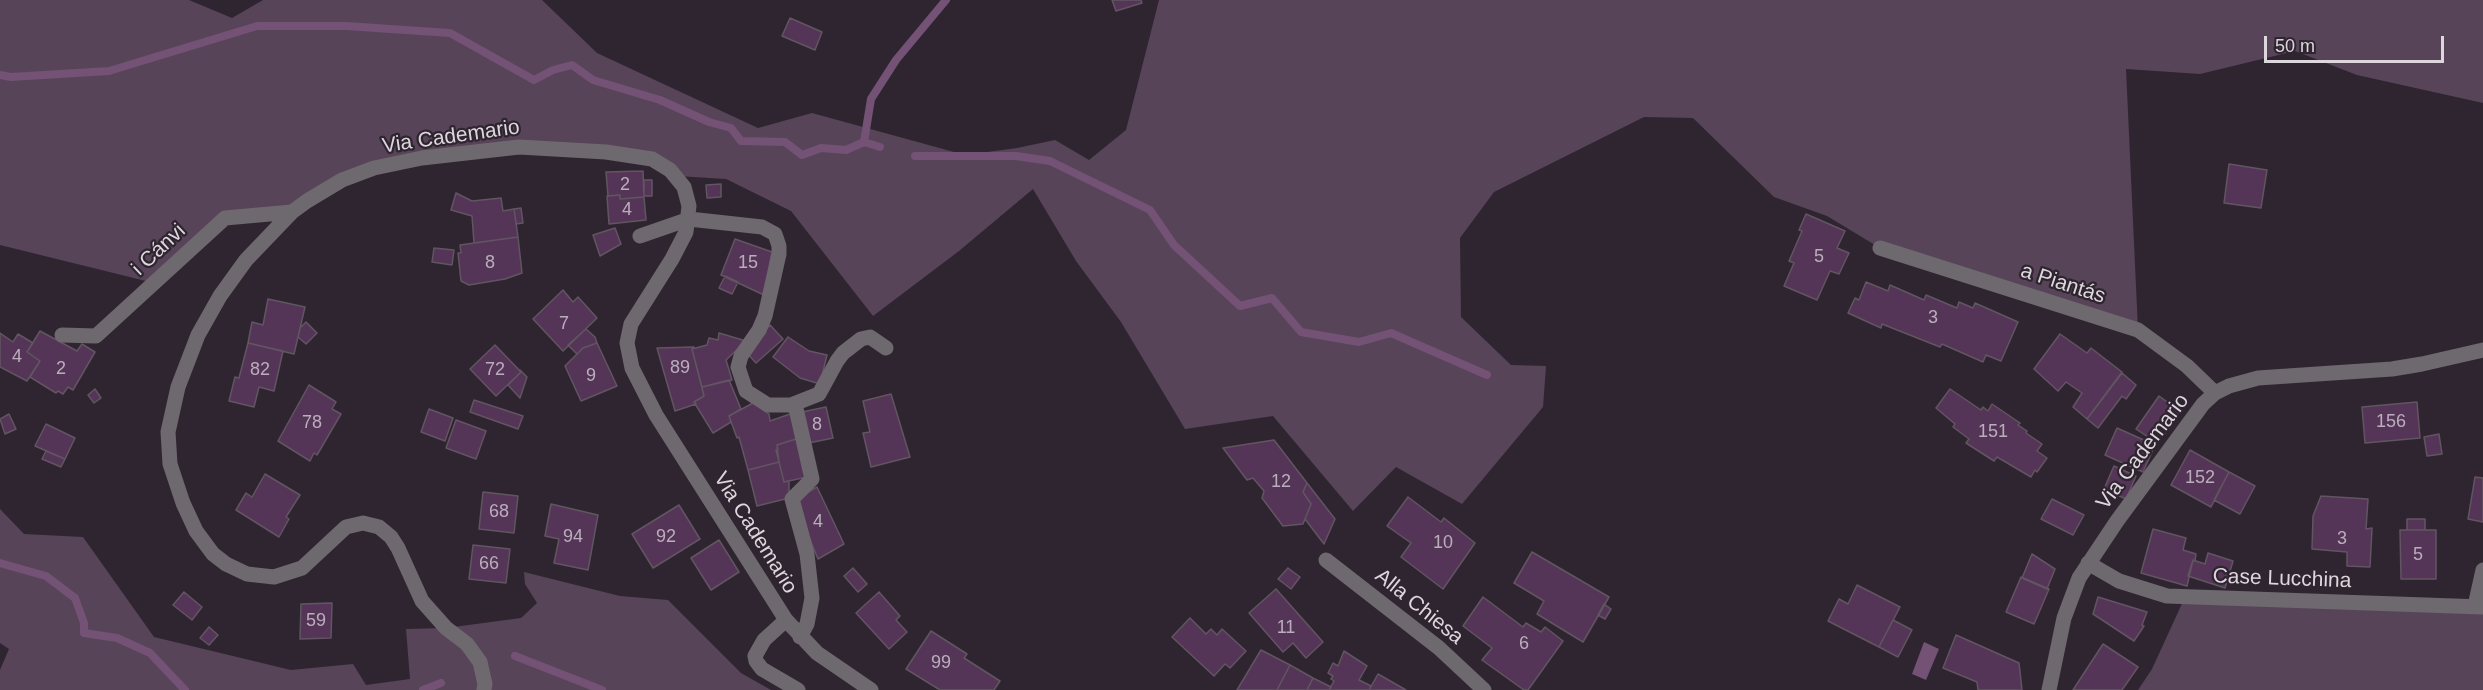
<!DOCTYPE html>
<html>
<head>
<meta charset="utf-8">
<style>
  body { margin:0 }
  #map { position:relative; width:2483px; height:690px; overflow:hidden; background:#2f2530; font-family:Helvetica,sans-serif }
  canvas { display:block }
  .scale { position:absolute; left:2264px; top:36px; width:180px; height:27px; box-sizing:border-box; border:3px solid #ddd6dd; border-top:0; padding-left:8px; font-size:18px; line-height:21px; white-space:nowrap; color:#ddd6dd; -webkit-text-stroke:4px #2f2530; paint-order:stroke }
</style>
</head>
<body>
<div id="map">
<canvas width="2483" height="690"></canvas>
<div class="scale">50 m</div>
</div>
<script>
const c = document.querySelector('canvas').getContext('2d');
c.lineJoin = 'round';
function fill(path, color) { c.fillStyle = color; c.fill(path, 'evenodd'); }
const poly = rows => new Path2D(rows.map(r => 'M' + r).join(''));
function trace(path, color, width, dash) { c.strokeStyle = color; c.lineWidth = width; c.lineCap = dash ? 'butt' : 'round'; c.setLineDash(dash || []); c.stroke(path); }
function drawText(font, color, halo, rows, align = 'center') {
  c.font = font + ' Helvetica,sans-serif'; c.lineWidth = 4.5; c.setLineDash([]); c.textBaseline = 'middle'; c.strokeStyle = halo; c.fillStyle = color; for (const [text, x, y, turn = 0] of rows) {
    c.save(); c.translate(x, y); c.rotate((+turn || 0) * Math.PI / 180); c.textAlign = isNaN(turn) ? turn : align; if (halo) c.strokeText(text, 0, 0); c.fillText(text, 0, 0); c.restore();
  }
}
fill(poly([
  [0,0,189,0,232,18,263,0,542,0,597,53,758,128,812,113,965,155,1017,148,1055,140,1089,160,1126,130,1159,0,2483,0,2483,103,2357,75,2295,51,2200,74,2126,69,2138,330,1880,248,1827,216,1774,197,1693,118,1644,117,1494,192,1460,238,1461,317,1511,365,1546,366,1543,407,1462,504,1396,467,1353,511,1273,416,1185,429,1121,322,1076,261,1033,189,959,251,873,316,791,211,726,179,677,176,670,170,555,147,374,168,292,212,225,218,154,283,0,245],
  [0,509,24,534,83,537,154,637,291,670,353,664,366,685,410,679,406,629,446,628,521,618,537,603,525,584,524,572,620,596,668,600,741,673,771,690,0,690,0,670,9,649,0,643],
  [2185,597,2483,607,2483,690,2138,690,2152,669]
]), '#574458');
fill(poly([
  [1924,642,1939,649,1926,680,1912,674]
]), '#735275');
trace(poly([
  [0,75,11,77,109,71,257,26,346,26,450,33,534,80,553,70,572,65,593,80,660,100,709,122,731,128,741,141,785,142,802,155,821,148,846,150,864,142,871,99,896,60,946,0],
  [864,142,880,147],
  [915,156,1016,156,1050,161,1150,210,1174,245,1240,306,1272,298,1301,332,1359,342,1391,333,1487,375],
  [0,563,46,576,75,598,84,623,84,633,117,638,150,653,185,690],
  [515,656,602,690],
  [423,690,441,683]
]), '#735275', 8);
const building = poly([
  [1112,0,1141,0,1142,3,1116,11,1112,0],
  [790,18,822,32,815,50,782,36,790,18],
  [2229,164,2267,170,2261,208,2224,203,2229,164],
  [643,171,644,197,620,199,620,195,608,196,606,172,643,171],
  [644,180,652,180,652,196,644,196,644,180],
  [721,184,721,197,707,198,706,185,721,184],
  [456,193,472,201,501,198,503,211,514,209,518,237,474,243,472,216,451,210,456,193],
  [620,195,620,199,644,197,646,220,609,224,607,196,620,195],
  [521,208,523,223,516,224,514,209,521,208],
  [1806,214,1845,231,1837,248,1849,253,1839,274,1830,271,1817,300,1784,286,1794,263,1789,261,1802,231,1799,230,1806,214],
  [615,228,621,244,600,256,593,235,615,228],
  [518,237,522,273,505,279,469,285,461,281,458,253,461,253,460,245,518,237],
  [735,239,772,252,764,295,721,275,735,239],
  [434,248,454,250,452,265,432,262,434,248],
  [725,276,738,282,732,294,719,288,725,276],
  [1866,282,1888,291,1890,285,1924,300,1926,295,1957,308,1959,302,1973,308,1975,303,2018,322,2001,361,1986,355,1983,362,1942,344,1940,347,1882,324,1881,328,1848,313,1855,298,1859,300,1866,282],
  [563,290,573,302,578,297,597,318,563,351,533,319,563,290],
  [268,299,305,307,294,354,248,343,252,322,263,325,268,299],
  [306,322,317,333,306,344,298,337,300,328,306,322],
  [770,325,783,339,756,363,744,350,770,325],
  [586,329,595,337,597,343,583,348,577,354,568,345,586,329],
  [40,331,77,351,82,344,95,352,73,390,68,387,63,394,58,391,56,393,30,377,40,361,27,352,40,331],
  [0,333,13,342,18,334,33,343,27,352,40,361,27,381,0,367,0,333],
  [719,333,746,341,726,360,732,380,702,387,692,349,707,345,709,338,718,340,719,333],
  [2060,334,2087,353,2091,348,2122,372,2087,419,2073,407,2082,393,2066,382,2058,391,2034,369,2060,334],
  [788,337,809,351,827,355,820,384,800,378,773,357,788,337],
  [248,343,283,351,274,391,259,387,254,407,229,401,235,377,239,378,248,343],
  [597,343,617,386,581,401,565,366,583,348,597,343],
  [495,345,521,372,496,396,470,369,495,345],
  [694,347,692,349,704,396,694,402,696,404,675,411,657,348,694,347],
  [520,370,527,377,520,398,508,385,521,372,520,370],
  [2122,373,2136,385,2126,399,2122,396,2098,428,2087,419,2122,373],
  [729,380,741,409,729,416,731,422,713,433,694,402,704,396,702,387,729,380],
  [309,385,336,402,332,409,341,414,317,455,314,453,310,461,278,441,309,385],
  [95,389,101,398,94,403,88,395,95,389],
  [1950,389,1981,410,1983,407,1988,411,1992,404,2020,423,2018,425,2027,431,2026,433,2042,444,2037,451,2047,458,2037,472,2035,470,2031,477,1997,457,1994,461,1966,443,1969,439,1953,427,1955,424,1936,408,1950,389],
  [891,394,910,457,871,467,863,433,870,432,863,401,891,394],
  [2159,396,2180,411,2164,435,2160,432,2154,441,2136,429,2159,396],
  [474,400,523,416,518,429,470,412,474,400],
  [2417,402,2420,438,2365,443,2362,407,2417,402],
  [753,403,769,414,770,421,793,413,799,438,777,445,779,462,748,470,739,437,737,438,729,416,753,403],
  [826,407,833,438,809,443,802,412,826,407],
  [429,409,453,418,445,441,421,432,429,409],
  [9,414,16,429,5,434,0,419,9,414],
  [456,420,486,431,476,459,446,448,456,420],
  [46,424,75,438,65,459,35,446,46,424],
  [2117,428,2155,445,2143,472,2105,455,2117,428],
  [2439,434,2442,454,2427,456,2424,437,2439,434],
  [799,438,807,477,784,482,776,450,778,449,777,445,799,438],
  [1274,440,1307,483,1303,492,1311,504,1303,524,1283,526,1262,498,1264,491,1253,478,1247,480,1223,448,1274,440],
  [2190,450,2229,472,2211,507,2171,485,2190,450],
  [46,451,65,459,61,467,42,459,46,451],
  [779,462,784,482,789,481,789,498,757,506,748,470,779,462],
  [2114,466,2136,476,2126,499,2104,489,2114,466],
  [2229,472,2255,486,2240,514,2214,500,2229,472],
  [265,474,300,495,286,517,289,519,279,537,236,510,246,493,252,497,265,474],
  [2475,477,2483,478,2483,522,2468,519,2475,477],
  [1307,483,1335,519,1324,544,1305,519,1311,504,1303,492,1307,483],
  [817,487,844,544,818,559,794,500,817,487],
  [483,492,518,496,514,533,479,529,483,492],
  [2321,496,2368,499,2366,529,2372,528,2370,567,2347,566,2347,552,2312,549,2313,516,2321,496],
  [1408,497,1441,522,1444,518,1475,543,1443,589,1401,557,1411,543,1387,526,1408,497],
  [2052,499,2084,515,2073,535,2041,519,2052,499],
  [551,504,598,515,588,570,554,563,559,539,545,536,551,504],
  [679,505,700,539,653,568,632,534,679,505],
  [2407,519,2425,519,2425,530,2407,530,2407,519],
  [2153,529,2186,538,2183,550,2196,554,2195,561,2193,560,2187,586,2141,573,2153,529],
  [2400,530,2436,530,2436,579,2401,579,2400,530],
  [719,540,739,572,711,590,691,558,719,540],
  [473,545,510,549,506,583,469,579,473,545],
  [1532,552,1609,597,1583,642,1537,614,1544,601,1514,583,1532,552],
  [2208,553,2233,561,2225,588,2188,576,2193,560,2205,564,2208,553],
  [2032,554,2055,569,2047,589,2022,578,2032,554],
  [853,568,867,584,858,592,844,576,853,568],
  [1288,568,1300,577,1291,589,1278,579,1288,568],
  [2021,577,2049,589,2034,624,2006,612,2021,577],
  [1857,585,1900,607,1879,647,1828,621,1839,599,1848,604,1857,585],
  [1276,589,1323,642,1306,658,1293,643,1283,652,1249,613,1276,589],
  [184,592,202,607,192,620,173,605,184,592],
  [879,592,900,616,896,620,907,632,889,649,856,613,879,592],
  [1483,597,1523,627,1526,623,1541,632,1545,627,1563,641,1528,690,1524,690,1482,660,1492,648,1463,626,1483,597],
  [2098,597,2147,612,2142,625,2144,626,2134,641,2093,614,2098,597],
  [332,603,331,638,300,639,301,604,332,603],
  [1604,604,1611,609,1605,619,1598,615,1604,604],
  [1190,618,1206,634,1211,629,1217,635,1222,629,1246,651,1230,668,1225,664,1214,676,1172,637,1190,618],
  [1893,620,1912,630,1898,657,1879,647,1893,620],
  [209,627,218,635,209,645,200,638,209,627],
  [931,631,967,654,964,658,1000,681,994,690,940,690,906,669,931,631],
  [1956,635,2019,663,2022,690,1978,690,1977,682,1943,668,1956,635],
  [2103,644,2138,667,2122,690,2073,690,2103,644],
  [1261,650,1290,665,1277,690,1237,690,1261,650],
  [1344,651,1367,666,1359,680,1371,686,1369,690,1329,690,1334,681,1331,679,1333,676,1328,673,1333,663,1338,666,1344,651],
  [1290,665,1313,678,1307,690,1277,690,1290,665],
  [1378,674,1406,690,1369,690,1378,674],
  [1313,678,1331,687,1329,690,1307,690,1313,678]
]);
fill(building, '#553557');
trace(building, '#615561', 1.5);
trace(poly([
  [640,236,689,219,762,227,775,234,779,246,779,254,765,316,759,330,741,356,738,367,746,391,768,405,791,405,819,394,837,361,843,353,861,339,870,337,886,348],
  [1880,248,2138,330,2187,366,2215,393],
  [62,335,96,336,225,218,292,212],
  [795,404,812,479,792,499,807,554,812,598,807,624,800,637],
  [1326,560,1439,648,1484,690],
  [2088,563,2119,581,2167,596,2483,607],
  [2475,606,2483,570],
  [786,620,764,640,755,656,756,661,762,669,798,690],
  [484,690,485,684,480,662,467,644,446,628,422,601,398,548,391,537,379,527,363,523,346,527,302,568,274,577,247,574,226,564,213,554,196,531,183,503,170,464,168,432,178,387,198,335,220,296,246,260,292,212,307,201,342,180,374,168,422,158,519,147,606,152,652,159,670,170,684,187,689,206,686,232,672,259,631,324,627,343,632,368,656,415,786,620,817,653,871,690],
  [2049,690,2064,618,2079,578,2117,521,2203,404,2215,393,2229,386,2258,378,2392,369,2422,364,2483,350]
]), '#6e696e', 15);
drawText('18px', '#bbaebc', null, [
  ["2",625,185],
  ["4",627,210],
  ["5",1819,257],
  ["8",490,263],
  ["15",748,263],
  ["3",1933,318],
  ["7",564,324],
  ["4",17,357],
  ["89",680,368],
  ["2",61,369],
  ["82",260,370],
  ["72",495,370],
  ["9",591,376],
  ["156",2391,422],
  ["78",312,423],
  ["8",817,425],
  ["151",1993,432],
  ["152",2200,478],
  ["12",1281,482],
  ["68",499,512],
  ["4",818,522],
  ["94",573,537],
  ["92",666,537],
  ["3",2342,539],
  ["10",1443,543],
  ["5",2418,555],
  ["66",489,564],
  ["59",316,621],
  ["11",1286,628],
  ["6",1524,644],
  ["99",941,663]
]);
drawText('21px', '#ddd6dd', '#2f2530', [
  ["Via Cademario",451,137,-8],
  ["i Cánvi",159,250,-43],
  ["a Piantás",2063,284,18],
  ["Via Cademario",2143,452,-53],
  ["Via Cademario",755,533,58],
  ["Case Lucchina",2282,579,2],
  ["Alla Chiesa",1419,607,39]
]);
</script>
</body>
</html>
